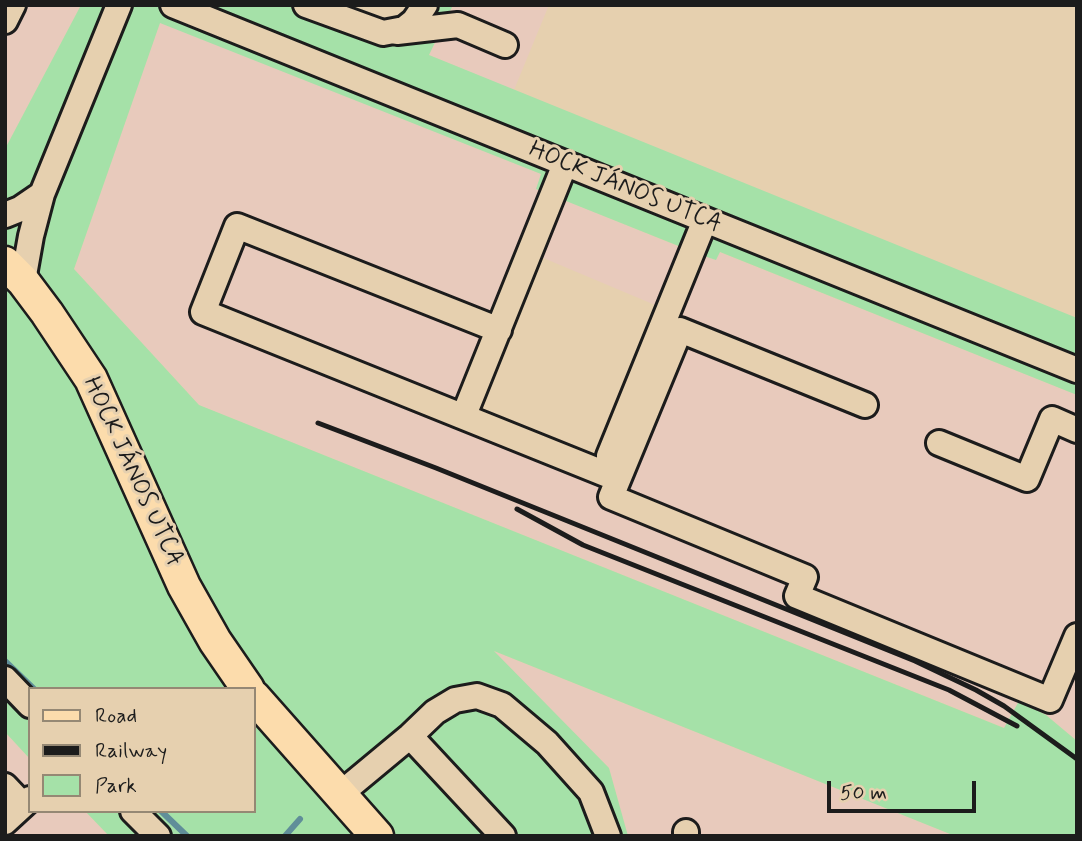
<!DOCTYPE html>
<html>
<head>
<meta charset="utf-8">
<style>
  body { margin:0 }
  #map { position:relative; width:1082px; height:841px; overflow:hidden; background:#e6d0af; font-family:Mynerve,sans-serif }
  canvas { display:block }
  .frame { position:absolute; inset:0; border:7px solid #1c1c1c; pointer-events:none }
  .legend { position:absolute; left:28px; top:687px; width:228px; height:126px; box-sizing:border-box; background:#e6d0af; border:2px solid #958874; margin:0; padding:9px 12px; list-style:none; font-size:21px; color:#1c1c1c }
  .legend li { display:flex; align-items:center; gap:14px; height:35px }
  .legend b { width:35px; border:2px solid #958874 }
  .scale { position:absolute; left:827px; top:781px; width:149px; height:32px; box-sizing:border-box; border:4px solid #1c1c1c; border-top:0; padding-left:9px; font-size:21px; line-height:24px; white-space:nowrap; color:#1c1c1c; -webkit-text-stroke:5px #e6d0af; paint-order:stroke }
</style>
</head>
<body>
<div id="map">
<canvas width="1082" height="841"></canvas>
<div class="frame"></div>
<ul class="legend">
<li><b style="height:9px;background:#fcdcac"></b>Road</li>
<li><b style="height:9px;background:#1c1c1c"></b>Railway</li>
<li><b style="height:19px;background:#a5e1a8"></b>Park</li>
</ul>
<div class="scale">50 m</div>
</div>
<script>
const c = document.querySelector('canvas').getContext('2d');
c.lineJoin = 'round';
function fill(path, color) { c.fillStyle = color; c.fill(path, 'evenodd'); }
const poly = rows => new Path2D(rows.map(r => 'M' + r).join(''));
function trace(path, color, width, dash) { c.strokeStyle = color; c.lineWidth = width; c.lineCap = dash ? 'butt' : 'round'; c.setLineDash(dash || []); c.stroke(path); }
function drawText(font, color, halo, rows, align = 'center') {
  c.font = font + ' Mynerve,sans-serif'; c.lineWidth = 6; c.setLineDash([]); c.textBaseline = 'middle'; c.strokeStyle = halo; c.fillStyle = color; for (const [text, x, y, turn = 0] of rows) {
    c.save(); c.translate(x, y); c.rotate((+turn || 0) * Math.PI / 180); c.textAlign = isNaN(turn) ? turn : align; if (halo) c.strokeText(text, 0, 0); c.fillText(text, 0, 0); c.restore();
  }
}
fill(poly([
  [5,5,81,5,5,149],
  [453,5,549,5,514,90,429,55],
  [160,22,541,174,537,189,680,247,655,305,541,257,478,414,613,470,701,255,719,252,1077,395,1077,741,1046,715,1019,701,1005,728,199,405,74,269],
  [491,650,955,836,628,836,609,768],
  [5,732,30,759,30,811,85,811,109,836,5,836]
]), '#e8cabc');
fill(poly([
  [81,5,337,5,380,21,394,23,407,14,411,5,453,5,429,55,1077,318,1077,395,720,252,716,260,701,255,536,189,541,174,160,23,74,269,199,405,1004,728,1019,701,1046,715,1077,741,1077,836,955,836,494,651,609,768,628,836,109,836,85,811,254,811,254,689,30,689,30,759,5,732,5,149]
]), '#a5e1a8');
trace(poly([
  [5,661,34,689],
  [161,811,187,836],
  [285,836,300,819]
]), '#608e99', 6);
const minor = poly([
  [173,5,1077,370],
  [306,5,383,33,404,29,414,21,425,5],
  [5,21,13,5],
  [397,32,458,25,505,45],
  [5,215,20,209,42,194],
  [23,281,31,236,42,194,119,5],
  [499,330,237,226,203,312,618,479],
  [865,405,680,330,611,497,805,577,797,596,1050,700,1077,636],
  [464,415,565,164],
  [939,443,1027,479,1052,419,1077,430],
  [609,456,705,220],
  [5,679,30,705],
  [410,736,503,836],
  [5,786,23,805],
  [339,795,410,736,435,712,455,700,477,696,502,705,547,743,591,792,608,836],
  [133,811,158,836],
  [5,822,30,799],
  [686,832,686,836]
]);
const major = poly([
  [5,263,23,281,47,313,91,379,184,586,215,641,248,689],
  [254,697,377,836]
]);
trace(minor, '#1c1c1c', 30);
trace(major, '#1c1c1c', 37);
trace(minor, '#e6d0af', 24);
trace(major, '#fcdcac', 32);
trace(poly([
  [318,423,436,468,915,661,976,690,1004,706,1077,759],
  [517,509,583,545,949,690,1017,726]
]), '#1c1c1c', 5);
drawText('24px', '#1c1c1c', '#e6d0af', [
  ["HOCK JÁNOS UTCA",625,188,22],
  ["HOCK JÁNOS UTCA",132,472,65]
]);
</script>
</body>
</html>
